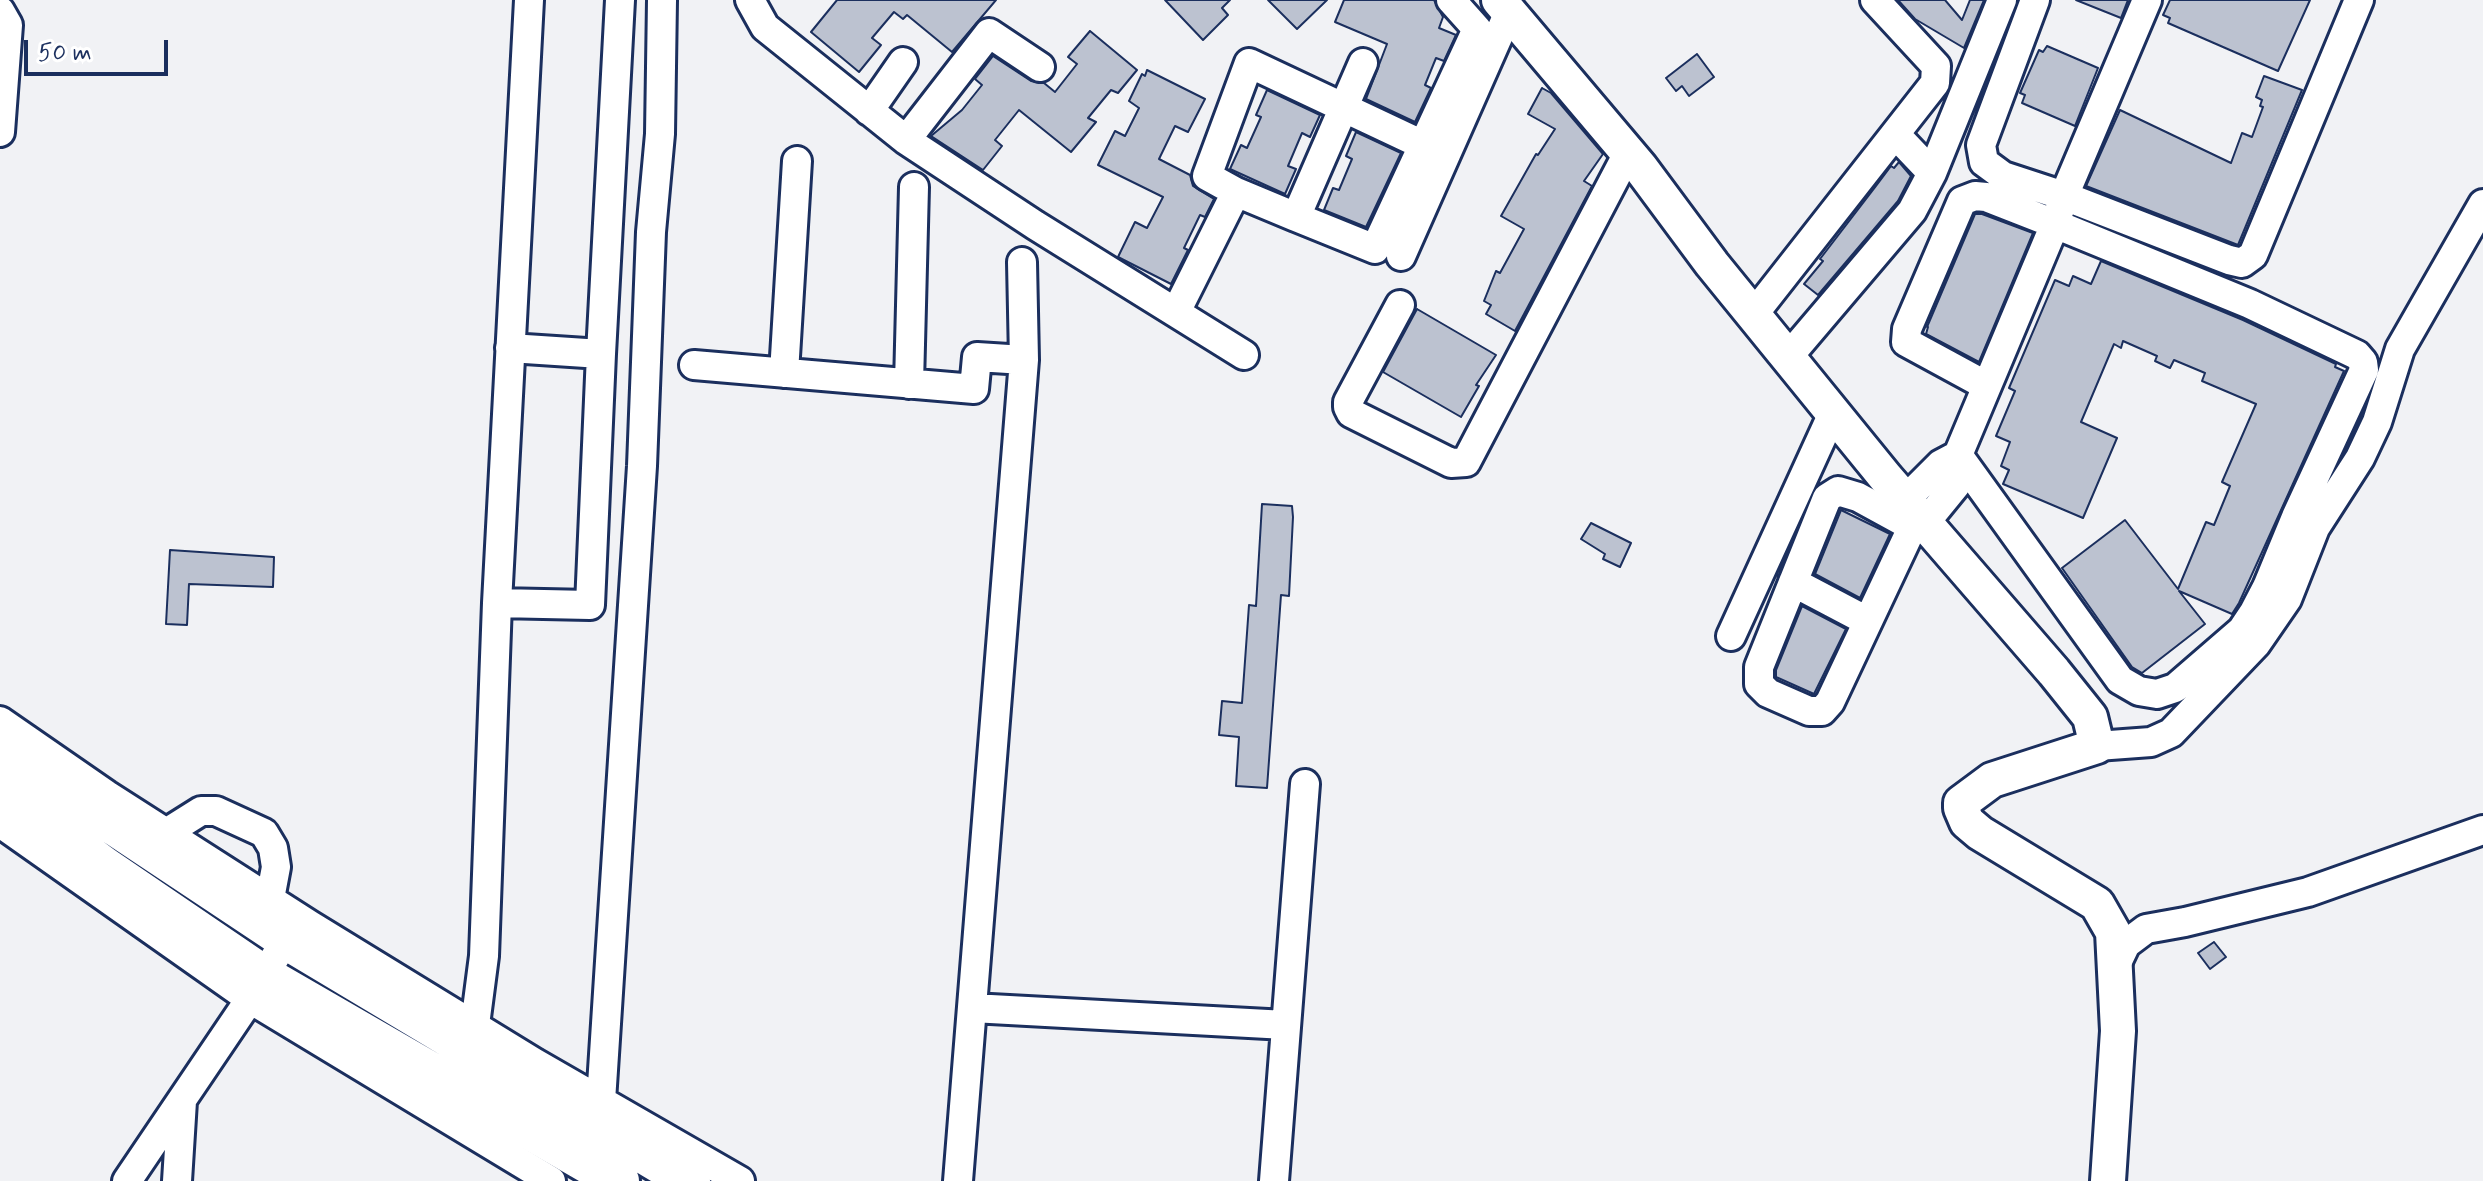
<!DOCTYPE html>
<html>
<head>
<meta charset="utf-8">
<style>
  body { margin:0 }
  #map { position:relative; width:2483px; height:1181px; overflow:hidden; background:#f1f2f5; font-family:Mynerve,sans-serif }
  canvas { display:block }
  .scale { position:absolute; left:24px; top:40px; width:144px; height:36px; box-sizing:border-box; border:4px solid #1b2f5e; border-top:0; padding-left:10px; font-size:24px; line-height:28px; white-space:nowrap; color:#1b2f5e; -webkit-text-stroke:6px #fff; paint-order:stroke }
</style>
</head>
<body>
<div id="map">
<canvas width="2483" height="1181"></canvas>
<div class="scale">50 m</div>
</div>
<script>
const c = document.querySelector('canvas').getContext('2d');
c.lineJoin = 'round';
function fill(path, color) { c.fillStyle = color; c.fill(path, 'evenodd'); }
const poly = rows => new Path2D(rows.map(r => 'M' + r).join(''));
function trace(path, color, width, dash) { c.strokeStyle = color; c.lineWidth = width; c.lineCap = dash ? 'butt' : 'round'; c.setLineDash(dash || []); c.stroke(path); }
const building = poly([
  [837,0,996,0,952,52,907,15,903,19,894,12,872,38,881,45,859,72,811,32,837,0],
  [1165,0,1230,0,1222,8,1228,15,1203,40,1165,0],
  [1268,0,1327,0,1297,29,1268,0],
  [1344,0,1434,0,1443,17,1439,28,1456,35,1444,61,1436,58,1425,85,1431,88,1415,122,1366,99,1387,44,1335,22,1344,0],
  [1898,0,1945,0,1962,20,1970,0,1984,0,1964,48,1915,19,1898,0],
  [2076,0,2128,0,2121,18,2076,0],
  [2170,0,2310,0,2278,71,2168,23,2170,18,2163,15,2170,0],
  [1090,31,1137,70,1118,93,1111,90,1088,118,1096,122,1071,152,1019,110,995,140,1002,146,983,170,931,136,962,110,982,85,975,79,993,56,1031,81,1044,83,1055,92,1077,64,1068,57,1090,31],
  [2047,46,2098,68,2075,126,2022,103,2025,95,2020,93,2039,50,2043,52,2047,46],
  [1697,54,1714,77,1689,96,1682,86,1676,91,1666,78,1697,54],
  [1147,70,1205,99,1188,132,1175,126,1159,159,1190,175,1193,186,1214,199,1205,217,1200,215,1184,248,1188,250,1171,284,1118,257,1135,222,1147,228,1163,197,1098,165,1115,131,1125,136,1139,108,1129,101,1142,74,1145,76,1147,70],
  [2264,76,2302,90,2238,245,2086,186,2120,110,2231,163,2242,133,2252,137,2263,107,2260,106,2262,100,2256,97,2264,76],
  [1542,88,1551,93,1603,154,1584,181,1592,186,1515,331,1486,314,1491,305,1484,301,1496,271,1500,273,1524,229,1501,216,1536,154,1538,155,1555,129,1528,114,1542,88],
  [1267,90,1320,115,1310,137,1302,133,1288,166,1296,169,1285,194,1230,169,1241,145,1247,148,1261,117,1256,115,1267,90],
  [1356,132,1401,153,1366,227,1324,210,1333,188,1339,190,1352,159,1346,156,1356,132],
  [1899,162,1911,176,1898,201,1818,295,1804,284,1823,261,1820,259,1876,186,1891,166,1894,168,1899,162],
  [1975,214,1982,214,2033,233,1979,362,1926,334,1928,327,1927,327,1975,214],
  [2101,261,2243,320,2336,364,2335,367,2344,371,2239,603,2232,614,2179,591,2205,624,2142,673,2132,667,2062,568,2125,520,2178,589,2206,522,2214,525,2230,486,2222,482,2256,404,2202,381,2205,373,2174,360,2170,368,2155,361,2157,356,2123,341,2121,348,2114,344,2081,422,2117,438,2083,518,2003,484,2009,470,2001,466,2010,442,1996,436,2015,391,2009,388,2055,280,2069,286,2073,276,2091,284,2101,261],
  [1417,309,1496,355,1476,385,1479,386,1461,417,1383,372,1417,309],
  [1262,504,1292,506,1293,517,1289,596,1281,595,1267,788,1236,786,1239,737,1219,735,1222,701,1242,703,1249,605,1256,606,1262,504],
  [1841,510,1890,534,1860,598,1815,574,1841,510],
  [1591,523,1631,543,1620,567,1603,559,1605,554,1581,539,1591,523],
  [170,550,274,557,273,587,189,584,187,625,166,624,170,550],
  [1802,606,1846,629,1814,694,1776,677,1776,670,1802,606],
  [2214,942,2226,957,2210,969,2198,953,2214,942]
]);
fill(building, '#bcc2d0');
trace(building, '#1b2f5e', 2);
const minor = poly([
  [750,0,765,27,906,140,1035,225,1244,355],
  [2035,0,1981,145,1984,162,2003,176,2064,196,2147,0],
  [0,11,8,25,0,132],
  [869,111,903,62],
  [1895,134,1932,173],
  [906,140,989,33,1040,67],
  [1236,192,1207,176,1249,63,1423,145],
  [1296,217,1375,249,1477,29,1451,0],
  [1401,256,1509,12],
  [1400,305,1348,402,1348,407,1351,413,1451,463,1466,462,1628,153],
  [1176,312,1236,192,1296,217,1363,63],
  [1753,315,1935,83,1936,66,1875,0],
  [601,354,620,0],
  [1788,357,1912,211,1932,173,2002,0],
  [694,365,974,389,977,357,1024,360],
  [784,373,797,161],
  [909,384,914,187],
  [1987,386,1906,342,1907,329,1962,201,1975,196,1986,197,2055,224,2064,196,2229,260,2242,263,2253,255,2359,0],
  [1905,500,1941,464,1958,455],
  [1925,523,1956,485,1958,455,2055,224,2250,304,2357,355,2363,362,2364,370,2296,517,2267,587,2254,612,2242,630,2175,688,2157,694,2139,691,2120,680,1958,455],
  [1911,526,1858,497,1838,491,1827,498,1759,667,1759,684,1768,693,1809,711,1822,711,1830,702,1918,515],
  [1793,582,1867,621],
  [497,603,590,605,601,354,510,348],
  [1731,636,1833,413],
  [0,721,107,795,310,925,535,1063,740,1181],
  [2097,746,2151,742,2171,733,2256,644,2287,599,2315,528,2360,458,2377,422,2400,349,2483,204],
  [0,823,250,999,551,1181],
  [166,833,201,811,216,811,264,833,273,848,276,867,270,899],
  [2115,967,2126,944,2146,929,2185,922,2308,892,2483,830],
  [972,1008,1286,1025],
  [475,1025,484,956,497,603,529,0],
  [601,1101,642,466,651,232,660,134,662,0],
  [127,1181,250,999,295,924],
  [177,1181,182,1101],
  [958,1181,1024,360,1022,262],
  [1274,1181,1305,784]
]);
const major = poly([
  [1499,0,1640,167,1712,264,1886,478,2054,672,2090,717,2097,746,1992,780,1961,803,1961,808,1967,822,1980,833,2097,904,2113,932,2118,1031,2108,1181]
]);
const highway = poly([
  [0,749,286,939,690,1181],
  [0,790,104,867,264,976,619,1181]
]);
trace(minor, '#1b2f5e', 34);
trace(major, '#1b2f5e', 40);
trace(highway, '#1b2f5e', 46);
trace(minor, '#fff', 28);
trace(major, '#fff', 34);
trace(highway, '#fff', 40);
</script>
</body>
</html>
